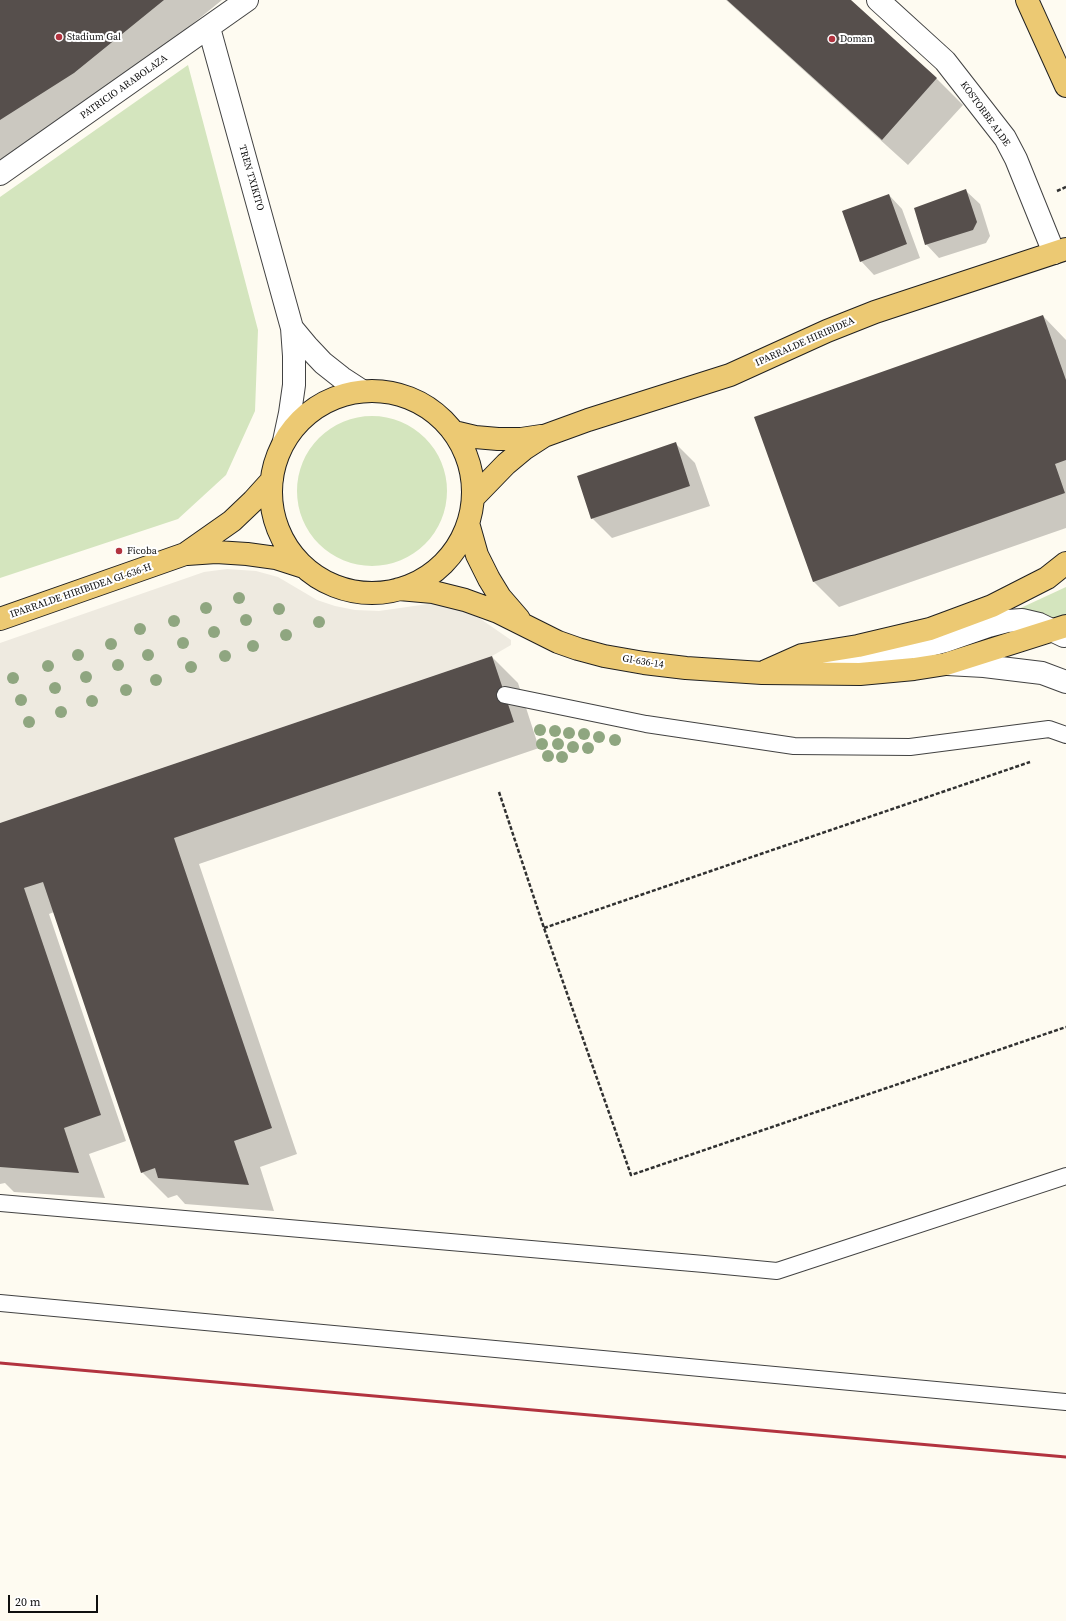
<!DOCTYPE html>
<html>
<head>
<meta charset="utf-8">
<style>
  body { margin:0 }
  #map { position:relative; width:1066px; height:1621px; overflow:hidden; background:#fefbf1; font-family:"Source Serif 4",serif }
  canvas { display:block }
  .scale { position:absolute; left:8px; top:1595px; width:90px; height:18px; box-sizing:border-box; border:2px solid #0f0f0f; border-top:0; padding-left:5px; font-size:12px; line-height:14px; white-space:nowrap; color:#0f0f0f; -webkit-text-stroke:3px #fff; paint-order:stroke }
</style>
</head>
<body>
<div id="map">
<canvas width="1066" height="1621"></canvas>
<div class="scale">20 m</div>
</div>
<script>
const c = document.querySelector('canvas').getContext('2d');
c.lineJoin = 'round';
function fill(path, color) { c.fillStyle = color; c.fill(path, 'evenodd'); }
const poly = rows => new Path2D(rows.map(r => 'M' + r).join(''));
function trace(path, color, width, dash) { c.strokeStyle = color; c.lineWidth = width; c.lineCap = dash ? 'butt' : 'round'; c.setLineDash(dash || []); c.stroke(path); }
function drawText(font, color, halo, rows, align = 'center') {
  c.font = font + ' "Source Serif 4",serif'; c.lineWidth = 4; c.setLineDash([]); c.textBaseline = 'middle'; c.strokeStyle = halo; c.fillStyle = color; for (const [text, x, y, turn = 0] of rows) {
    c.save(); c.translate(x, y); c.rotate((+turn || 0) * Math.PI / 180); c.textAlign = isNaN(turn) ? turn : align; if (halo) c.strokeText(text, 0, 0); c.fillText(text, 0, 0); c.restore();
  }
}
fill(poly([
  [188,65,258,330,255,411,226,475,178,519,0,578,0,197],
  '297 491a75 75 0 1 1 150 0a75 75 0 1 1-150 0Z',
  [1066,587,1066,616,1053,620,1012,612]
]), '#d4e5be');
fill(poly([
  [227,569,256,571,278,577,317,600,335,606,355,610,379,611,435,603,469,611,511,640,511,645,492,656,0,823,0,643,204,572]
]), '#eeeae0');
fill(poly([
  [2,0,222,0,100,99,0,162,0,1],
  [726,0,849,0,937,79,963,105,908,165],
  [966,191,980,204,990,236,986,243,939,258,926,244],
  [889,195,902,209,920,258,874,275,861,261],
  [1043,316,1066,340,1066,528,839,607,813,581],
  [675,443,695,463,710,506,612,538,592,518],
  [492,657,518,683,539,748,199,864,297,1154,260,1167,274,1211,185,1204,177,1195,168,1198,142,1172,54,912,49,914,126,1141,89,1154,105,1198,14,1192,5,1183,0,1184,0,824]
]), '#0003');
fill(poly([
  [0,0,164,0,74,73,0,120],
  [727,0,851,0,937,78,882,140],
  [966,189,977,222,973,230,925,245,914,208],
  [889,194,907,244,860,262,842,211],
  [1043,315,1066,380,1066,460,1055,464,1065,493,813,582,754,417],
  [676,442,690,486,591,519,577,476],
  [492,656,514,722,174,838,272,1128,234,1141,249,1185,158,1178,155,1168,141,1173,43,882,24,888,101,1115,64,1128,79,1173,0,1167,0,823]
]), '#564f4c');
const service = poly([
  [505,695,646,724,794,746,910,747,1049,729,1066,735],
  [0,1203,704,1264,777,1271,1066,1176],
  [0,1303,1066,1402]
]);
const minor = poly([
  [878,0,945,61,1005,138,1016,159,1054,253],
  [209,28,292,328,294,356,294,385,290,413,284,441],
  [0,174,247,0],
  [292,328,307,346,323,363,342,378,362,391],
  [796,664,858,660,903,652,945,641,988,626,1007,621,1022,620,1039,624,1064,636],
  [947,664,984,666,1042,673,1066,682]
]);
const primary = poly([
  [1027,0,1066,86],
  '271 492a101 101 0 1 1 202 0a101 101 0 1 1-202 0Z',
  [454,432,475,437,498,439,521,439,541,436],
  [473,498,506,464,524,449,544,436,588,420,730,375,827,331,875,312,1066,249],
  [468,523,477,555,489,579,500,597,519,619],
  [187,554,216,552,247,554,276,558,304,567],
  [399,589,433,592,465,600,498,612,558,642,578,649,604,656,644,663,686,668,762,673,860,674,914,669,946,664,1066,626],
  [0,619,185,554,232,521,253,501,272,480],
  [766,671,802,655,858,646,930,629,992,606,1047,578,1066,563]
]);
trace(service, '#424242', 18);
trace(minor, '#424242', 24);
trace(primary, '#202020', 24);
trace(poly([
  [1057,191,1066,187],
  [499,792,544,928,631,1175,1066,1027],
  [544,928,1030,762]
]), '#313131', 2.5, [4, 2]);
trace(service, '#fff', 16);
trace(minor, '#fff', 22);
trace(primary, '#ecc973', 22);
trace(poly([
  [0,1363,1066,1457]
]), '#b2333f', 3);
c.fillStyle = '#8fa680';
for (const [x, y] of [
  [239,598],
  [206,608],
  [279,609],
  [246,620],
  [174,621],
  [319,622],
  [140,629],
  [214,632],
  [286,635],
  [183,643],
  [111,644],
  [253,646],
  [78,655],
  [148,655],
  [225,656],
  [118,665],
  [48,666],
  [191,667],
  [86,677],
  [13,678],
  [156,680],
  [55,688],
  [126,690],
  [21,700],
  [92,701],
  [61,712],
  [29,722],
  [540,730],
  [555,731],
  [569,733],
  [584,734],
  [599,737],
  [615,740],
  [542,744],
  [558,744],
  [573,747],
  [588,748],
  [548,756],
  [562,757]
]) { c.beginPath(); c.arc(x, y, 6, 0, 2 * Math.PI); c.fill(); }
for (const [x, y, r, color] of [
  [59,37,4,"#b2333f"],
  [832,39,4,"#b2333f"],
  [119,551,4,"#b2333f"]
]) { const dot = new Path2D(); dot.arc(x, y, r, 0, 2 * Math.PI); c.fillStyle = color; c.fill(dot); trace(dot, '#fff', 1.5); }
drawText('10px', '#0f0f0f', '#fff', [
  ["Stadium Gal",67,37],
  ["Doman",840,39],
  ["Ficoba",127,551]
], 'left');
drawText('10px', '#0f0f0f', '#fff', [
  ["PATRICIO ARABOLAZA",124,87,-35],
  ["KOSTORBE ALDE",985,114,54],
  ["TREN TXIKITO",251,178,74],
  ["IPARRALDE HIRIBIDEA",805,342,-24],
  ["IPARRALDE HIRIBIDEA GI-636-H",81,591,-19],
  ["GI-636-14",643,662,9]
]);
</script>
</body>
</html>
